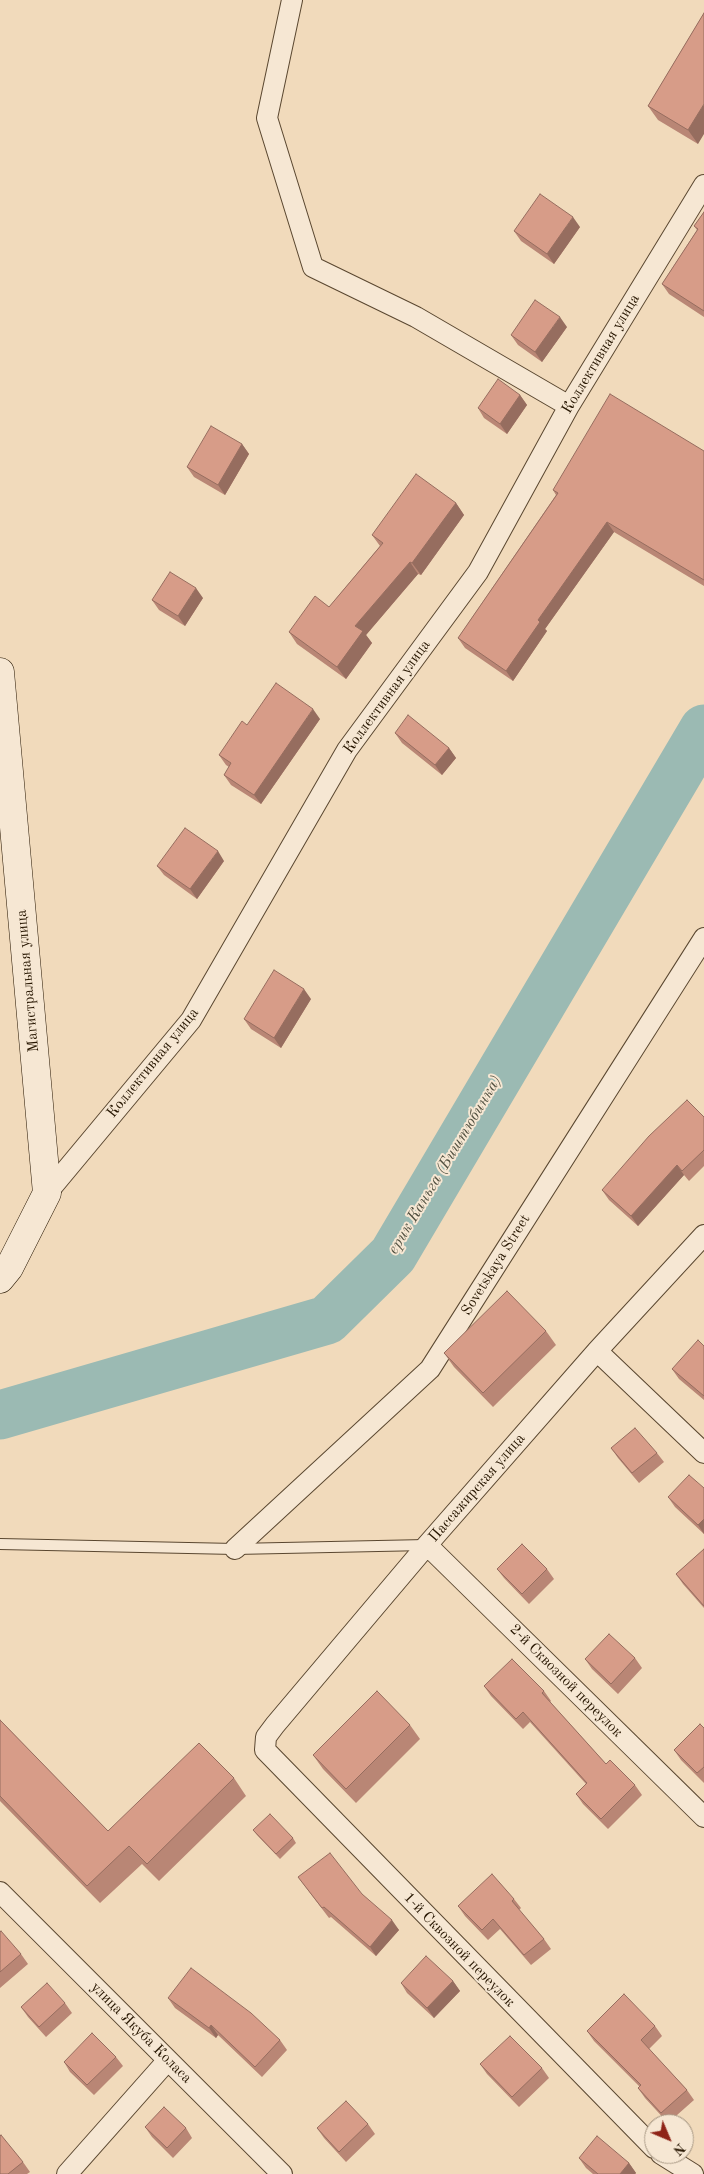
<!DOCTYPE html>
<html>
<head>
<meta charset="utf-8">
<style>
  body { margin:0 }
  #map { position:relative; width:704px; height:2174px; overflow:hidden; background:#f1dabb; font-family:"Old Standard TT",serif }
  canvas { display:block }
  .north { position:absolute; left:644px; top:2114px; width:50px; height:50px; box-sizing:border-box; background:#f6e7d3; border:1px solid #a3937f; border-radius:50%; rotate:135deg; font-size:14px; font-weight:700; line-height:20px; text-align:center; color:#271601 }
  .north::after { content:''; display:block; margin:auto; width:18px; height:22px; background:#8f2418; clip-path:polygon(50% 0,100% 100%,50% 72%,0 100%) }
</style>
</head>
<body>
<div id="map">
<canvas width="704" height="2174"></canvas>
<div class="north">N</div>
</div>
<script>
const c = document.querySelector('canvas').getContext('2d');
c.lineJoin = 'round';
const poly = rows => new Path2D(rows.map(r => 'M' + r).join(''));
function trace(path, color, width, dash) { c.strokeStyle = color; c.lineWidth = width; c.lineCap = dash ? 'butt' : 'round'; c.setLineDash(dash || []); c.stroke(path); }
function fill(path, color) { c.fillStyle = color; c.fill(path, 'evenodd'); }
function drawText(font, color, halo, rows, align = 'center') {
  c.font = font + ' "Old Standard TT",serif'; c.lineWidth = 4; c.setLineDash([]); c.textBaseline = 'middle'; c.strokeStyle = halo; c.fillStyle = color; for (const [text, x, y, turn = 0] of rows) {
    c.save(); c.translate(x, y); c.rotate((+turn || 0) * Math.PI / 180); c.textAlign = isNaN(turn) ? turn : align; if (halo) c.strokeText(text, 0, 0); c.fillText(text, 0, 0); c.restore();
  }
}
trace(poly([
  [0,1415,327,1320,393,1255,704,729]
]), '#9bbab3', 49);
const lane = poly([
  [0,1544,235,1549,426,1545]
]);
const street = poly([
  [292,0,267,118,313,267,416,317,569,406],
  [47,1193,191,1020,347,750,478,572,569,406,704,185],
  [597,1351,704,1453],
  [427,1545,704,1817],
  [235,1549,430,1369,704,938],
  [0,1892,282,2174],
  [654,2148,265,1750,266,1737,275,1725,427,1545,597,1351,704,1235],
  [661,2154,693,2174],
  [67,2174,168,2060]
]);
const secondary = poly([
  [0,672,47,1193,9,1268,0,1279]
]);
trace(lane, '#5a4730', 12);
trace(street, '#5a4730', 22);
trace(secondary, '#271601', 29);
trace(lane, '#f6e7d3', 10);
trace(street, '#f6e7d3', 20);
trace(secondary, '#f6e7d3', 28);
fill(poly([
  [704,13,698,144,658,120,648,106],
  [704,212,704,317,669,294,662,284,697,230,694,226],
  [580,227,554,264,521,241,514,231],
  [567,327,542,362,518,345,511,335],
  [520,395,527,405,507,434,484,418,478,408],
  [242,444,249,454,225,495,194,477,187,467],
  [704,451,704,586,614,532,545,629,547,631,513,681,465,648,458,638,556,495,553,490],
  [456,503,464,515,421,575,418,574,366,635,372,643,346,679,297,644,289,632,329,607,380,546,372,535],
  [203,598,185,626,159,610,152,600],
  [320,719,261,804,231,785,224,775,229,767,226,765,219,755,247,725],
  [395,733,449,748,456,758,442,775,402,743],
  [224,861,197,899,164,875,157,866],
  [311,999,281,1048,251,1029,244,1019],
  [704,1117,704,1166,689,1181,684,1175,638,1226,609,1200,602,1190],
  [546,1331,556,1345,493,1407,454,1367,444,1353],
  [704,1346,704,1400,679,1379,672,1369],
  [611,1448,657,1453,664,1462,639,1483,618,1458],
  [704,1488,704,1534,675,1507,668,1497],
  [704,1549,704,1608,683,1584,676,1574],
  [497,1569,547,1569,554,1579,529,1604,504,1578],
  [635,1658,642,1668,618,1694,592,1669,585,1659],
  [484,1686,544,1691,551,1701,550,1702,606,1764,635,1785,642,1795,608,1829,583,1804,576,1794,586,1784,530,1722,523,1729,491,1696],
  [0,1720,108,1831,234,1778,246,1796,159,1881,142,1864,100,1903,0,1801],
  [410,1725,420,1739,356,1803,323,1769,313,1755],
  [704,1728,704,1783,681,1760,674,1750],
  [253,1830,293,1838,296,1843,280,1859,257,1835],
  [298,1877,362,1894,399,1930,376,1956,331,1917,329,1918],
  [514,1899,521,1908,519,1910,544,1939,551,1949,531,1965,500,1929,488,1940,465,1916,458,1906],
  [0,1932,21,1954,28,1964,0,1988],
  [453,1981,460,1991,434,2018,407,1993,401,1983],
  [168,1998,280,2040,287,2050,262,2077,218,2035,216,2038,175,2008],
  [65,2003,72,2013,46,2037,28,2017,21,2007],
  [655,2026,662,2036,649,2049,687,2090,694,2100,668,2123,645,2098,638,2088,640,2087,594,2041,587,2031],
  [116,2057,123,2066,94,2095,70,2072,64,2062],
  [480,2064,542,2068,549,2078,519,2107,487,2074],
  [368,2124,375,2134,346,2162,324,2138,317,2128],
  [145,2127,186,2128,192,2138,173,2158,152,2137],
  [579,2158,629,2163,636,2173,635,2174,593,2174,586,2168],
  [23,2162,30,2172,27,2174,0,2174]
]), '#b98675');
fill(poly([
  [704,104,704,134,698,144,688,130],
  [573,217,580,227,554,264,547,254],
  [560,317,567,327,542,362,535,352],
  [520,395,527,405,507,434,500,424],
  [242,444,249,454,225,495,218,485],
  [456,503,464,515,421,575,412,563],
  [607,522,614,532,545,629,547,631,513,681,506,671,538,620],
  [410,562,418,574,366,635,372,643,346,679,337,667,355,626],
  [196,588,203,598,185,626,178,616],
  [313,709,320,719,261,804,254,795],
  [449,748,456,758,442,775,435,765],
  [218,851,224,861,197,899,190,889],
  [304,989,311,999,281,1048,274,1038],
  [677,1165,684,1175,638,1226,631,1216],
  [704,1519,704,1534,698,1525],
  [392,1920,399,1930,376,1956,370,1947],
  [453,1981,460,1991,434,2018,427,2008],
  [211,2025,218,2035,216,2038,209,2028],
  [629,2163,636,2173,635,2174,620,2174]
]), '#966d5f');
const building = poly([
  [704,13,704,104,688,130,648,106,704,13],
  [540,194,573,217,547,254,514,231,540,194],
  [704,212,704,311,662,284,698,229,694,226,704,212],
  [535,300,560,317,535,352,511,335,535,300],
  [498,379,520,395,500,424,478,408,498,379],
  [610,394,704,451,704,580,607,522,538,620,540,622,506,671,458,638,558,493,553,490,610,394],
  [211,426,242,444,218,485,187,467,211,426],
  [416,474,456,503,412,563,410,562,355,626,363,631,337,667,289,632,315,596,329,607,383,543,372,535,416,474],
  [170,572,196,588,178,616,152,600,170,572],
  [276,683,313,709,254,795,224,775,231,763,219,755,242,721,247,725,276,683],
  [408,715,449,748,435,765,395,733,408,715],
  [185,828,218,851,190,889,157,866,185,828],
  [274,970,304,989,274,1038,244,1019,274,970],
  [687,1100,704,1117,704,1150,682,1171,677,1165,631,1216,602,1190,649,1136,687,1100],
  [507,1291,546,1331,483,1393,444,1353,507,1291],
  [698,1340,704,1346,704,1396,672,1369,698,1340],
  [635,1428,657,1453,632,1473,611,1448,635,1428],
  [689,1475,704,1488,704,1519,698,1525,668,1497,689,1475],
  [522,1544,547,1569,522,1594,497,1569,522,1544],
  [704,1549,704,1606,676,1574,704,1549],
  [609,1634,635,1658,611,1684,585,1659,609,1634],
  [512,1659,544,1691,542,1693,606,1764,610,1760,635,1785,601,1819,576,1794,587,1783,523,1712,516,1719,484,1686,512,1659],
  [377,1691,410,1725,346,1789,313,1755,377,1691],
  [0,1720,108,1831,199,1743,234,1778,147,1864,129,1846,87,1886,0,1796,0,1720],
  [700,1724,704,1728,704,1767,697,1773,674,1750,700,1724],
  [270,1814,293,1838,276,1854,253,1830,270,1814],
  [330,1853,362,1894,392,1920,370,1947,324,1907,322,1908,298,1877,330,1853],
  [492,1874,514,1899,512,1901,544,1939,524,1955,493,1919,482,1930,458,1906,492,1874],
  [1,1931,21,1954,0,1972,0,1932,1,1931],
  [426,1956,453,1981,427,2008,401,1983,426,1956],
  [191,1968,251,2013,280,2040,255,2067,211,2025,209,2028,168,1998,191,1968],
  [47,1983,65,2003,39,2027,21,2007,47,1983],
  [624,1994,655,2026,641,2040,687,2090,661,2113,638,2088,641,2085,587,2031,624,1994],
  [92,2033,116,2057,87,2085,64,2062,92,2033],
  [510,2036,542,2068,512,2097,480,2064,510,2036],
  [346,2101,368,2124,339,2152,317,2128,346,2101],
  [164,2107,186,2128,167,2148,145,2127,164,2107],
  [1,2135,23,2162,8,2174,0,2174,0,2136,1,2135],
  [597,2136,629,2163,620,2174,598,2174,579,2158,597,2136]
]);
fill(building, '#d79c88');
trace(building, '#966d5f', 1);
drawText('15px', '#271601', '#f6e7d3', [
  ["Коллективная улица",601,354,-59],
  ["Коллективная улица",387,697,-54],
  ["Магистральная улица",28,981,-95],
  ["Коллективная улица",153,1063,-51],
  ["Sovetskaya Street",496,1265,-58],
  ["Пассажирская улица",477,1488,-49],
  ["2-й Сквозной переулок",566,1681,45],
  ["1-й Сквозной переулок",459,1950,46],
  ["улица Якуба Коласа",141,2033,45]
]);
drawText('italic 16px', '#504f3f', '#f6e7d3', [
  ["ерик Каньга (Биштюбинка)",445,1165,-59]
]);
</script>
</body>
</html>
